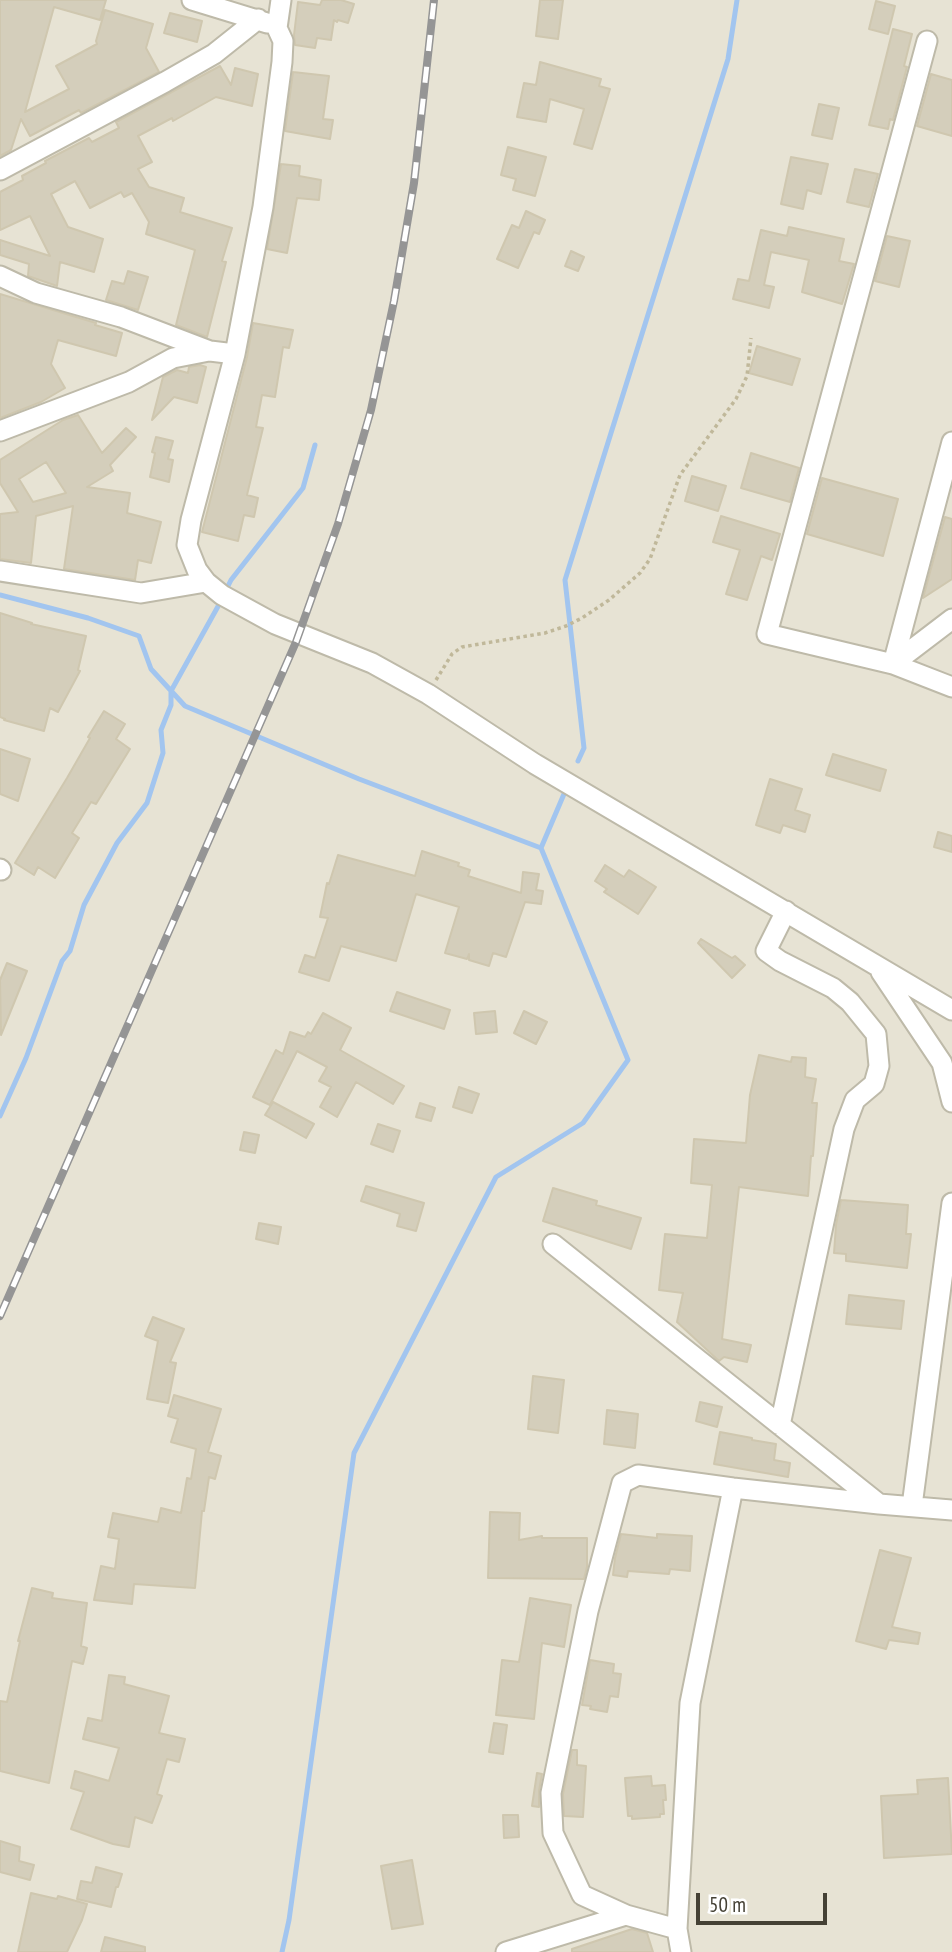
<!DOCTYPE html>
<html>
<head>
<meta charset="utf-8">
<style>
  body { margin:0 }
  #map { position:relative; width:952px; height:1952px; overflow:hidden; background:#f3f1e6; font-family:"PT Sans Narrow",sans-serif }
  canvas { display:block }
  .scale { position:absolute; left:696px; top:1893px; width:131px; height:32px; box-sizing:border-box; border:4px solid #454135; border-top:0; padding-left:9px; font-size:21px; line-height:24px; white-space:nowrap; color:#454135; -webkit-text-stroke:5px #fff; paint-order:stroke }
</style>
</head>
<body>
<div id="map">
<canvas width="952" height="1952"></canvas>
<div class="scale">50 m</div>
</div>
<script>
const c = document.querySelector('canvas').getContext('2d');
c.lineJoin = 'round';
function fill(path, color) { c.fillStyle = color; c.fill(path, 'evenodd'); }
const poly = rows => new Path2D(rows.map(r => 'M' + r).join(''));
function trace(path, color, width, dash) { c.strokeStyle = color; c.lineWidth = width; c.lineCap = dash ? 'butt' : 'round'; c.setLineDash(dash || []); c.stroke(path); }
fill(poly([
  [0,0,952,0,952,1952,0,1952]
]), '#e7e3d4');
trace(poly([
  [225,592,231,580,303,488,315,445],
  [0,595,88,618,139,636,151,669,185,706,359,779,541,848],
  [578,761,584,748,565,580,728,59,737,0],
  [0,1116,26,1058,62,961,70,951,84,905,117,843,147,803,163,753,161,730,171,705,171,691,221,601],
  [282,1952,289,1920,354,1453,496,1177,583,1123,628,1060,541,848,564,794]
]), '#a2c5ef', 5);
const building = poly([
  [0,0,106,0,100,20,54,7,25,112,69,89,56,66,97,44,96,41,105,10,153,24,146,48,159,72,81,113,79,110,30,136,21,119,11,150,0,156,0,0],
  [322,0,341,0,354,4,348,23,338,20,337,22,334,20,331,40,317,38,315,48,295,45,294,35,298,2,320,5,322,0],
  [540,0,563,0,558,39,536,36,540,0],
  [876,1,895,6,888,34,869,29,876,1],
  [170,13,202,21,197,42,164,33,170,13],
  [893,29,912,34,904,66,907,67,893,120,890,119,888,129,869,125,893,29],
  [540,62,601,79,599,86,610,89,592,149,574,144,584,109,550,99,546,122,517,117,524,83,536,85,540,62],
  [220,66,231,85,235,68,258,74,252,106,216,97,173,121,172,118,138,136,152,162,138,169,149,187,184,198,180,212,232,228,222,261,226,262,207,337,176,325,195,250,146,234,149,222,132,193,124,197,121,192,90,208,75,181,51,194,68,227,103,239,94,272,60,262,57,286,28,276,29,264,0,255,0,240,50,256,30,216,0,230,0,192,23,180,22,176,46,163,45,161,89,138,92,142,119,128,116,122,220,66],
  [293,72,329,76,323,119,333,120,330,139,285,131,293,72],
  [931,74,952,80,952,136,917,126,931,74],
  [819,104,839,108,832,139,812,135,819,104],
  [508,147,546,157,535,196,513,190,516,179,501,175,508,147],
  [791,157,828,164,821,194,807,190,803,209,781,204,791,157],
  [281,164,300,166,299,176,321,180,319,200,297,198,287,253,267,249,281,164],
  [855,169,878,174,869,207,847,202,855,169],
  [526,211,545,220,539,234,534,232,518,268,497,259,512,225,519,228,526,211],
  [789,227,844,239,839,261,854,264,842,304,802,292,809,260,771,252,764,285,774,287,769,308,733,299,738,279,749,281,761,230,787,236,789,227],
  [887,236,910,241,899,287,875,281,887,236],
  [571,251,584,257,578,271,565,266,571,251],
  [128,271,148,277,138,310,106,300,112,281,124,284,128,271],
  [0,294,96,323,95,325,122,333,116,356,58,340,51,364,65,388,41,402,0,418,0,294],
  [253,323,293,330,289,348,283,347,275,397,262,395,256,427,263,428,247,495,258,498,254,517,244,515,238,541,202,532,247,357,253,323],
  [757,346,800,359,792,385,749,373,757,346],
  [200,365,206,367,197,403,174,397,152,420,163,377,177,370,188,373,189,367,200,365],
  [78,415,102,453,126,428,136,437,110,465,113,471,87,487,130,493,127,513,161,522,151,563,138,560,135,580,64,569,73,506,36,516,31,563,0,559,0,514,18,512,0,483,0,460,63,420,78,415],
  [46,462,66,493,33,502,19,479,46,462],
  [156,437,173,441,168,459,173,460,169,482,150,477,155,453,152,452,156,437],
  [751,453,799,468,790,502,741,488,751,453],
  [692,476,726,486,718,511,685,501,692,476],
  [822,478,898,499,883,556,807,534,822,478],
  [721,516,780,534,772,560,761,556,747,600,726,594,740,550,713,542,721,516],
  [945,517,952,519,952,579,923,598,945,517],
  [0,613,32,623,31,624,86,636,78,670,80,671,58,712,50,708,44,731,4,720,5,719,0,717,0,613],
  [104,711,125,724,116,739,130,749,96,804,91,802,72,833,79,838,55,878,38,867,34,875,15,863,67,778,90,738,88,737,104,711],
  [0,749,30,759,18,801,0,794,0,749],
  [833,754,886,770,880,791,826,775,833,754],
  [770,779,802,789,795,810,810,815,805,832,783,825,780,833,756,825,770,779],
  [938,832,952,836,952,852,934,847,938,832],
  [422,851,459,863,458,866,470,870,468,876,521,893,523,872,539,874,536,890,543,891,541,904,525,902,506,957,493,953,489,966,469,960,469,954,467,959,445,953,459,907,416,894,396,961,341,946,329,981,299,972,305,955,315,958,328,918,320,917,327,883,329,884,338,855,415,876,422,851],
  [605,865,624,877,629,870,656,887,638,914,604,892,607,889,595,881,605,865],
  [701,939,732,958,735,956,745,965,732,978,698,943,701,939],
  [7,963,27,971,1,1035,0,980,7,963],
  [397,992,450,1010,444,1029,390,1011,397,992],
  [495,1011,497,1032,476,1034,474,1013,495,1011],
  [524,1011,547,1022,536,1044,514,1033,524,1011],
  [323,1013,351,1028,340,1050,404,1086,393,1104,356,1082,337,1117,320,1107,331,1087,319,1081,327,1067,297,1051,270,1105,253,1097,276,1050,283,1054,290,1032,305,1037,308,1032,311,1034,323,1013],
  [759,1055,791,1062,792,1057,806,1058,805,1077,816,1079,812,1103,817,1103,813,1156,811,1156,808,1196,739,1187,722,1339,751,1345,747,1362,724,1357,719,1361,677,1322,683,1293,659,1290,665,1234,707,1238,712,1185,691,1183,694,1139,746,1143,750,1095,759,1055],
  [459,1087,479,1094,472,1113,453,1107,459,1087],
  [273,1102,314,1124,306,1138,265,1115,273,1102],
  [420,1103,435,1108,431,1121,416,1117,420,1103],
  [378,1124,400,1131,393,1152,371,1144,378,1124],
  [244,1132,259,1135,255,1153,240,1150,244,1132],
  [366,1186,424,1203,416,1231,397,1226,400,1214,361,1201,366,1186],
  [553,1188,597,1201,596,1205,641,1218,631,1249,543,1221,553,1188],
  [841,1200,908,1205,906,1234,911,1234,907,1268,846,1261,846,1254,834,1253,836,1225,841,1200],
  [259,1223,281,1227,278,1244,256,1239,259,1223],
  [849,1295,904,1301,901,1329,846,1324,849,1295],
  [153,1317,184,1329,170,1362,176,1363,168,1403,147,1399,158,1341,145,1336,153,1317],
  [533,1376,564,1380,558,1433,528,1429,533,1376],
  [174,1395,221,1409,208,1452,221,1456,215,1479,209,1477,204,1511,202,1511,195,1588,134,1584,132,1604,94,1600,101,1566,115,1569,119,1539,108,1537,113,1513,158,1522,161,1508,181,1513,187,1478,191,1479,196,1449,171,1442,178,1419,168,1416,174,1395],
  [700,1402,722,1407,717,1427,696,1421,700,1402],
  [607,1410,638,1414,635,1448,604,1444,607,1410],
  [720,1432,752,1438,752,1440,776,1444,774,1460,790,1463,788,1477,714,1464,720,1432],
  [490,1512,520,1513,519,1540,542,1536,542,1538,587,1538,587,1567,584,1579,488,1578,490,1512],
  [621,1534,657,1538,657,1534,692,1536,690,1571,670,1569,669,1574,628,1571,627,1577,613,1575,615,1558,621,1534],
  [880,1550,911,1558,892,1627,920,1633,918,1644,889,1640,886,1649,856,1641,880,1550],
  [32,1588,53,1593,52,1598,87,1603,81,1646,87,1648,83,1664,72,1661,49,1783,0,1771,0,1701,7,1702,20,1641,18,1641,32,1588],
  [530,1598,571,1605,564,1647,542,1643,534,1719,496,1715,502,1660,519,1662,530,1598],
  [590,1660,614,1664,613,1673,621,1674,618,1697,610,1696,607,1712,590,1709,591,1706,582,1705,590,1660],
  [109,1675,125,1677,124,1684,169,1696,159,1733,185,1739,179,1762,167,1759,157,1794,162,1796,152,1823,135,1817,129,1847,113,1844,71,1829,84,1792,71,1788,75,1771,109,1781,119,1748,83,1739,88,1718,102,1721,109,1675],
  [494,1723,507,1725,503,1754,489,1752,494,1723],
  [572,1750,577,1750,577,1765,586,1766,583,1817,564,1816,563,1794,572,1750],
  [537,1773,542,1774,539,1791,539,1807,532,1806,537,1773],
  [651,1776,652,1786,665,1785,666,1800,663,1800,664,1814,660,1814,660,1817,632,1819,632,1816,628,1816,625,1778,651,1776],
  [948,1778,952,1854,884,1858,881,1796,918,1794,917,1780,948,1778],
  [503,1815,518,1815,519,1837,504,1838,503,1815],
  [0,1841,20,1847,19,1861,34,1865,30,1880,0,1872,0,1841],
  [412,1860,423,1924,392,1929,381,1866,412,1860],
  [96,1867,122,1874,118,1887,116,1887,111,1907,77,1899,81,1881,92,1883,96,1867],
  [31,1893,57,1899,58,1896,87,1904,82,1920,67,1952,18,1952,31,1893],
  [632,1929,647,1933,653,1952,572,1952,572,1949,632,1929],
  [105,1937,145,1947,145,1952,101,1952,105,1937]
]);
fill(building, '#d4cebb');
trace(building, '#cfc7af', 2);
const minor = poly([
  [192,0,267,23],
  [281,0,277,28,283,41,282,62,263,207,235,354,191,520,187,545,197,570,206,582,222,595,275,624,372,663,428,694,535,764,952,1010],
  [927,41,767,634,893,664,952,687],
  [0,170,165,82,214,54,258,19],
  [0,276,36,293,121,317,210,351,235,354],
  [0,431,129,382,173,358,209,351],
  [0,571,141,593,206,582],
  [893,664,952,442],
  [893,664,952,619],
  [0,869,1,870],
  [881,972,942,1063,952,1102],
  [553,1244,879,1504,952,1510],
  [780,1425,844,1129,855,1100,874,1084,879,1066,876,1034,850,1002,833,988,780,961,766,951,786,911],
  [912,1506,952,1203],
  [677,1929,690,1703,733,1488],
  [506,1952,626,1915],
  [681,1952,677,1929,626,1915,582,1895,553,1833,551,1793,588,1611,622,1483,638,1475,733,1488,879,1504]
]);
trace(minor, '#bebaa9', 23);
trace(poly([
  [436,680,452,654,462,647,545,633,566,626,582,618,609,600,640,573,650,559,680,475,736,399,747,376,751,338]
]), '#c0b89a', 3.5, [3.5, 3.5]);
trace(minor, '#fff', 19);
const rail = poly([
  [0,1316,296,642,338,524,371,410,394,301,414,183,434,0]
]);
trace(rail, '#959595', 8);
trace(rail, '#fff', 5, [16]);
</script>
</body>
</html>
